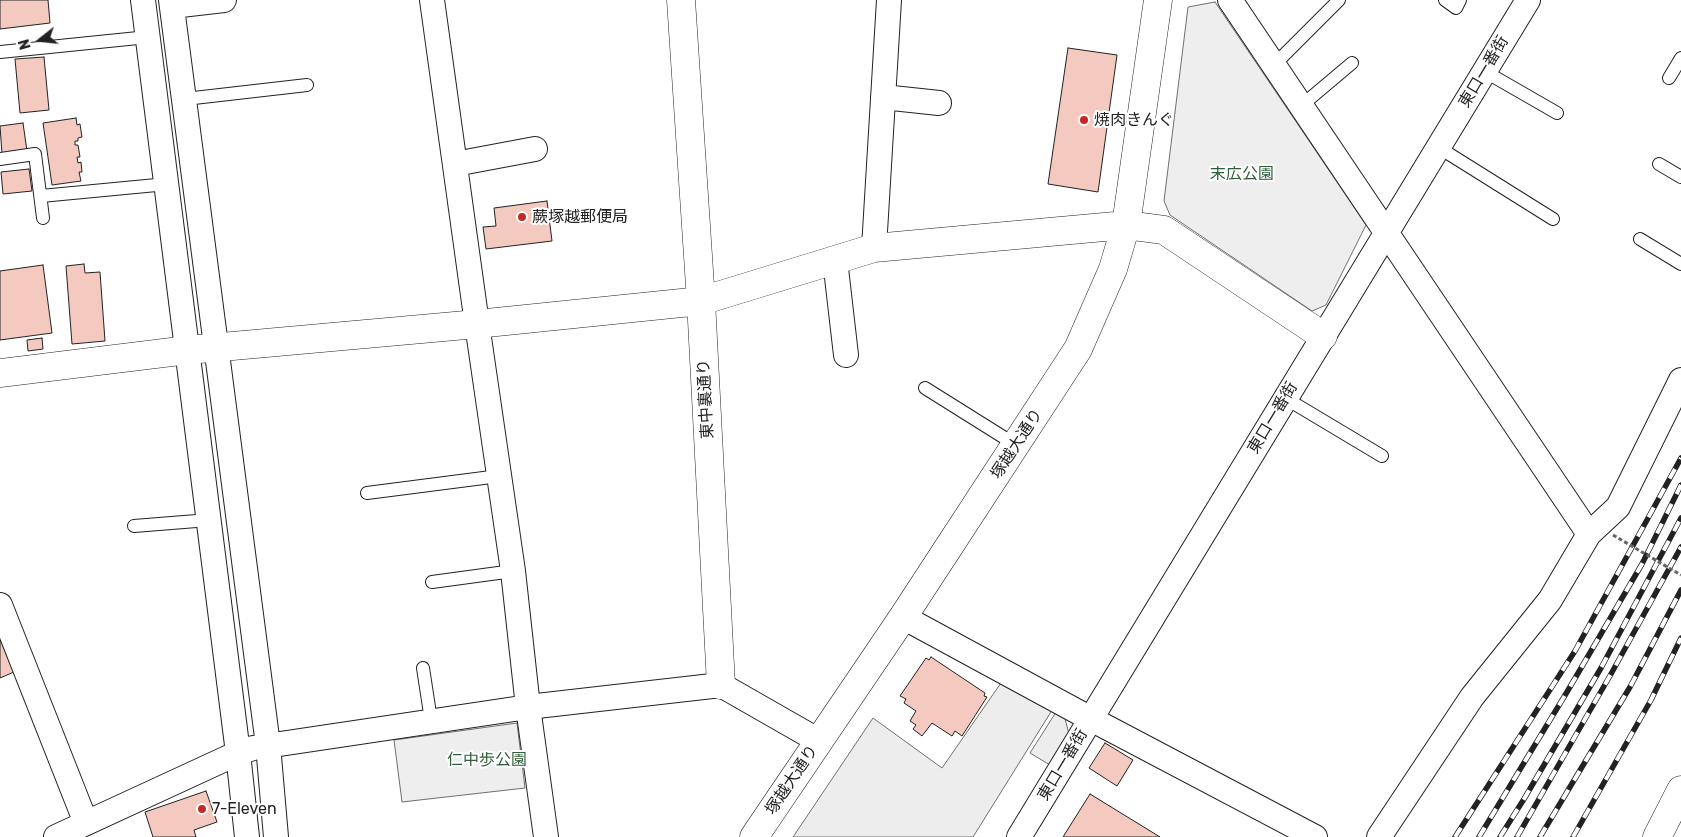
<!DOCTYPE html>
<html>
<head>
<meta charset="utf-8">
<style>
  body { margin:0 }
  #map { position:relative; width:1681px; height:837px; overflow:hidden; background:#fff; font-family:Rubik,sans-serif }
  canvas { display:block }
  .north { position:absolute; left:15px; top:15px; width:50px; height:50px; -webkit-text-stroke:4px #fff; paint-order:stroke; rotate:254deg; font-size:14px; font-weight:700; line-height:20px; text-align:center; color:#222 }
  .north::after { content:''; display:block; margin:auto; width:18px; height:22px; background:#222; clip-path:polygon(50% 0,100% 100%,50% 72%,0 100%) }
</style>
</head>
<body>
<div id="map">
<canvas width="1681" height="837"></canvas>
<div class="north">N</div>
</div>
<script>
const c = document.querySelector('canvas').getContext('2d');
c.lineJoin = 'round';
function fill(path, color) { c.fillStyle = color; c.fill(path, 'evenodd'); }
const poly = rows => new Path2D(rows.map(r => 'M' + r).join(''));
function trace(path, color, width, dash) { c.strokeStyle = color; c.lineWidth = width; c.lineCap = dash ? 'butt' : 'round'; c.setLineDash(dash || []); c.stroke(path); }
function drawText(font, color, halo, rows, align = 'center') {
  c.font = font + ' Rubik,"Noto Sans JP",sans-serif'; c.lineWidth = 4; c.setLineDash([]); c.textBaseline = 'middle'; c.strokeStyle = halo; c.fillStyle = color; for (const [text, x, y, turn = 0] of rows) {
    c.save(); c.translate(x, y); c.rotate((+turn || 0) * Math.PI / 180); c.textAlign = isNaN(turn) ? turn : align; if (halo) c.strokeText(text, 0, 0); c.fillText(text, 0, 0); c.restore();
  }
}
const green = poly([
  [1215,2,1366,225,1326,305,1312,311,1170,215,1164,201,1188,7,1215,2],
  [517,723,525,788,402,802,394,740,517,723]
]);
fill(green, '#eee');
trace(green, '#6f6f6f', 1);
const parking = poly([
  [1003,680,1054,707,973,837,793,837,873,718,942,768,1003,680],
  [1058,709,1064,715,1069,734,1050,765,1030,753,1058,709]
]);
fill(parking, '#ededed');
trace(parking, '#6f6f6f', 1);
const building = poly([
  [0,0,48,0,50,23,0,29,0,0],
  [1068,48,1117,55,1098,192,1048,184,1068,48],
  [44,57,49,110,20,113,15,59,44,57],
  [76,118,77,125,80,124,82,137,78,138,78,141,75,141,75,145,78,145,80,157,77,157,78,163,81,162,82,172,79,172,81,181,52,185,43,123,76,118],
  [23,123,27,151,2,154,0,126,23,123],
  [29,169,32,191,3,194,1,172,29,169],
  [547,201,552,241,486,249,483,227,496,226,494,208,547,201],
  [84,264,85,273,100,272,105,341,72,344,66,266,84,264],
  [43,265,52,333,0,340,0,271,43,265],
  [42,338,43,349,28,351,27,340,42,338],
  [0,639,14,672,0,678,0,639],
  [931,657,985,693,984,696,987,697,962,736,955,731,952,736,932,723,922,736,913,729,916,725,910,721,916,711,904,703,906,699,900,696,926,658,929,660,931,657],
  [1105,743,1133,760,1117,786,1089,768,1105,743],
  [206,791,217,822,194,830,196,837,153,837,145,812,206,791],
  [1090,794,1160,837,1063,837,1090,794]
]);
fill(building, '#f3c9c0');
trace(building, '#222', 1);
const service = poly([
  [1445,0,1456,8,1460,0],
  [0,52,148,37],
  [1274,65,1339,0],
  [1484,71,1557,113],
  [1669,78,1681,58],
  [185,99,307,85],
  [1301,106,1352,63],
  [1438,147,1553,219],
  [0,159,35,154,43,218],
  [1659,164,1681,177],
  [41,196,167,184],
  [1640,239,1681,264],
  [925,388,1016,445],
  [1285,398,1382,456],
  [367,493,499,476],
  [134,526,209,520],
  [432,582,513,571],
  [423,668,431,720]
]);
const minor = poly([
  [143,0,238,753,247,837],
  [171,0,268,745,276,837],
  [432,0,477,324,513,571,528,707,546,837],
  [1230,0,1589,534],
  [172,6,224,0],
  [883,97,939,103],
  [455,164,535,149],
  [874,248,889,0],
  [835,260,846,355],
  [0,605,86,823],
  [903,617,1091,719,1315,837],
  [56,837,238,753,253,748,528,707,721,685,819,741],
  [1019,837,1528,0],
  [1379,837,1472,697,1550,600,1589,534,1618,507,1681,380]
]);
const tertiary = poly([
  [681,0,701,301,721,685],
  [0,373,188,350,477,324,701,301,874,248,1126,225,1164,230,1323,336],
  [754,837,903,617,1078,349,1113,269,1126,225,1158,0],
  [1657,837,1681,790]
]);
trace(service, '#222', 14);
trace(minor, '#222', 26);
trace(tertiary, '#222', 29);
trace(service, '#fff', 12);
trace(minor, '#fff', 24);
trace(tertiary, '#fff', 28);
const rail = poly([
  [1455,837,1575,651,1681,458],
  [1479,837,1567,692,1642,564,1681,485],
  [1500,837,1524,799,1601,668,1681,518],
  [1517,837,1611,674,1681,547],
  [1540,837,1630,687,1681,590],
  [1573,837,1651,700,1681,638]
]);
trace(rail, '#222', 5.5);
trace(rail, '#fff', 4, [11]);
trace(poly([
  [1613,535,1681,575]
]), '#646464', 3, [4, 2.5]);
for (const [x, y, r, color] of [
  [1084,120,5,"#c62828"],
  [522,217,5,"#c62828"],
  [202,809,5,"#c62828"]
]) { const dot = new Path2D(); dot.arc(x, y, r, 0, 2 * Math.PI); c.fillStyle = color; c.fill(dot); trace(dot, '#fff', 2); }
drawText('16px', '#222', '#fff', [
  ["東口一番街",1484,72,-59],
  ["東中裏通り",706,399,-93],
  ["東口一番街",1273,418,-59],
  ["塚越大通り",1017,444,-57],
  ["東口一番街",1063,765,-59],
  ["塚越大通り",792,780,-56]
]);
drawText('16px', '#222', '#fff', [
  ["焼肉きんぐ",1094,120],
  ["蕨塚越郵便局",532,217],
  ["7-Eleven",212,809]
], 'left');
drawText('16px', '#2f5e38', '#fff', [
  ["末広公園",1242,174],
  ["仁中歩公園",487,760]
]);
</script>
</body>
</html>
